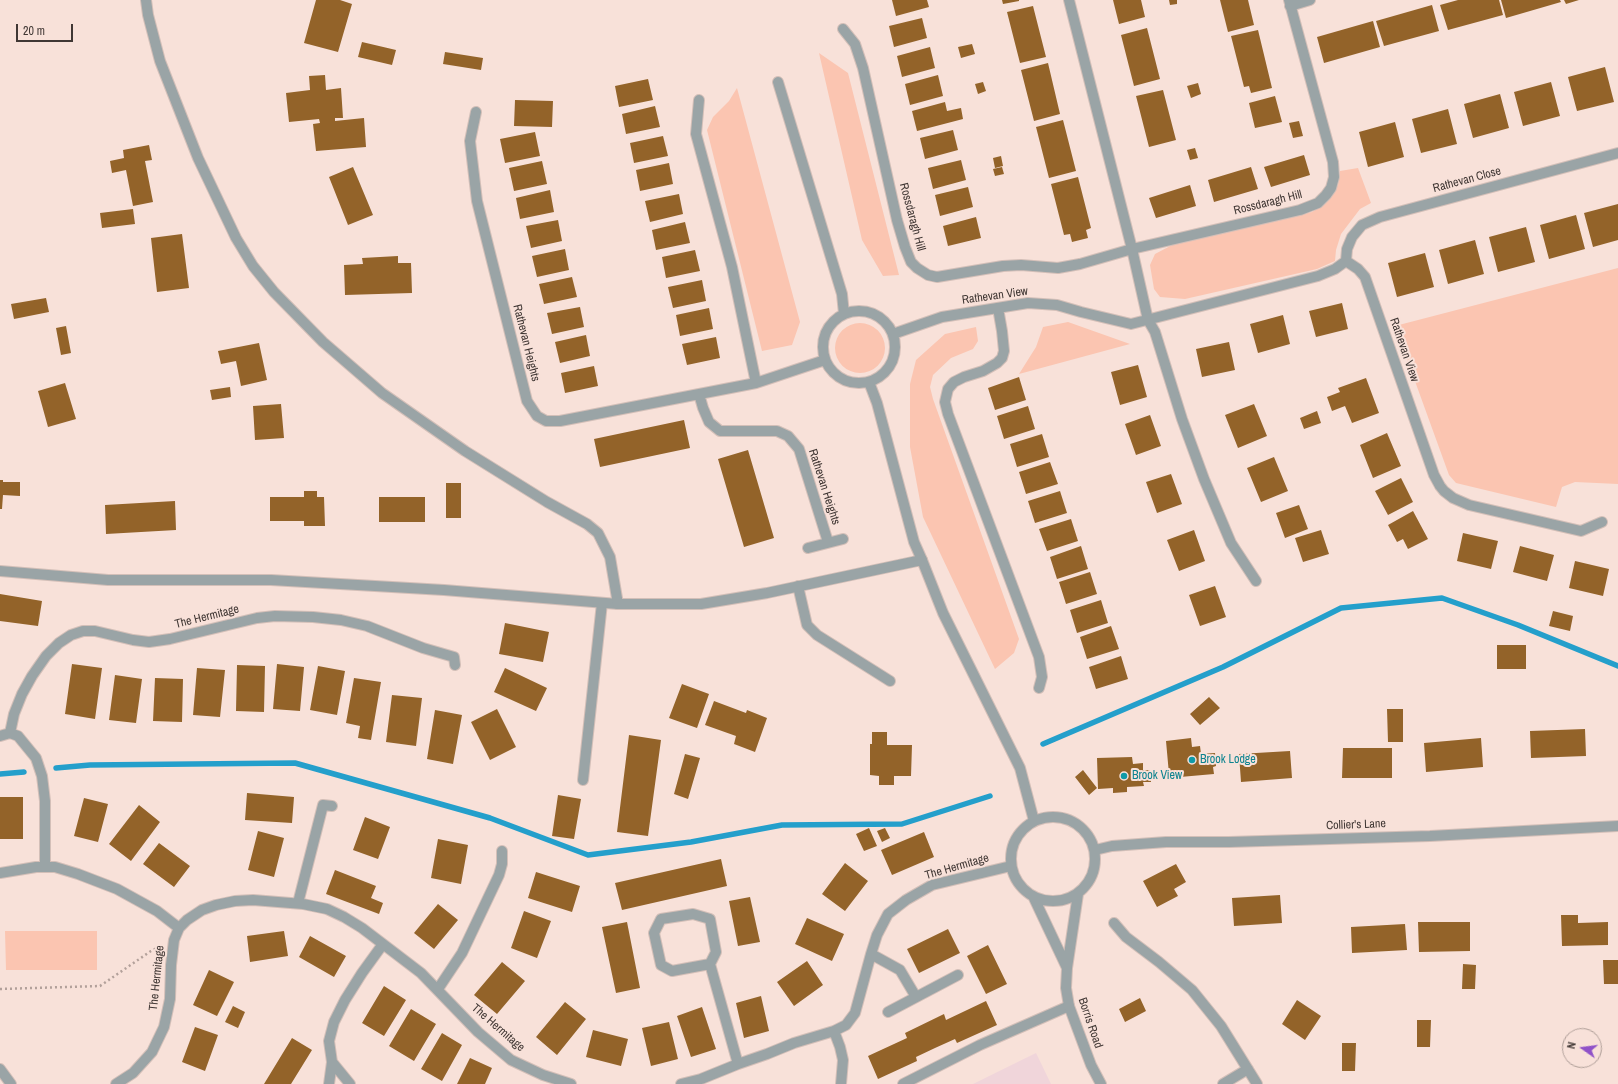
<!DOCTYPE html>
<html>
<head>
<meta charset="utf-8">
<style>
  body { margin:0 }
  #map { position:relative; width:1618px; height:1084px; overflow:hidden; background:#f8e1d9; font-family:"Archivo Narrow",sans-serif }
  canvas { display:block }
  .north { position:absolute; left:1562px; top:1028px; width:40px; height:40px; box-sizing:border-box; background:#f8e1d9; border:1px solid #ae9d97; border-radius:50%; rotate:284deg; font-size:11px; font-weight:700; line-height:16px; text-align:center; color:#403734 }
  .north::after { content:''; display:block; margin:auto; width:14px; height:18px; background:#9052c8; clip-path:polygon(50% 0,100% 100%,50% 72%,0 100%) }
  .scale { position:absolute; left:16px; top:24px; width:57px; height:18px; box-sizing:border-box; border:2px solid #403734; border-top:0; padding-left:5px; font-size:12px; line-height:14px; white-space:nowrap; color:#403734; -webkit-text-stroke:3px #f8e1d9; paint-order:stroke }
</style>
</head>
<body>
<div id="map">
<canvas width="1618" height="1084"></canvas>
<div class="north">N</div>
<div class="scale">20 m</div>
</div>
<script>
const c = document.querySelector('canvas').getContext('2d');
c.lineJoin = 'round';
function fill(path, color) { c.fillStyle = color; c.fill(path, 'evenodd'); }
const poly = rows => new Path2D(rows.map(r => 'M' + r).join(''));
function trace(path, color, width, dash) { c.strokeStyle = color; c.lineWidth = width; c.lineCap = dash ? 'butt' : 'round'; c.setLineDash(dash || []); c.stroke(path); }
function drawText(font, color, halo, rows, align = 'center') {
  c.font = font + ' "Archivo Narrow",sans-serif'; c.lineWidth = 4; c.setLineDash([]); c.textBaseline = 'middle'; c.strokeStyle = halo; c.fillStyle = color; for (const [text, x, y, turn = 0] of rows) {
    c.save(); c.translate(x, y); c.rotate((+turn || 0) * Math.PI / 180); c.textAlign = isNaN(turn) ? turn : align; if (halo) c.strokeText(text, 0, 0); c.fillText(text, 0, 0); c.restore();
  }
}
fill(poly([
  [1036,1053,1051,1084,973,1084]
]), '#f0d5da');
fill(poly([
  [819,53,848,73,899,275,883,276,862,240],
  [737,88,800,322,792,345,762,351,707,130,713,117,729,101],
  [1358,168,1371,203,1360,209,1341,234,1336,250,1335,261,1317,269,1185,299,1160,297,1154,289,1150,265,1155,254,1174,244,1312,212,1322,205,1331,196,1338,185,1340,171],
  [1618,268,1618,484,1575,482,1562,487,1556,507,1456,483,1449,475,1395,326],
  [1068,322,1130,344,1019,374,1036,347,1043,327],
  '835 348a25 25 0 1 1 50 0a25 25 0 1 1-50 0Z',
  [976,327,978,341,973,349,951,358,933,375,930,387,933,399,1019,639,1014,653,995,669,923,517,910,447,910,384,916,360,945,334],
  [5,931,97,931,97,970,6,970]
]), '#fbc5b1');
trace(poly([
  [1043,744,1223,667,1341,608,1442,598,1518,625,1618,666],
  [56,768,90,765,295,763,490,818,588,855,691,842,782,825,902,824,990,796],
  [0,774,24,772]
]), '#249fcb', 5.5);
fill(poly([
  [316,0,340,0,352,4,338,52,304,43],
  [892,0,927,0,929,7,896,16],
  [1002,0,1019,0,1019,1,1003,4],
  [1113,0,1141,0,1145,17,1119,24],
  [1169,0,1177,0,1177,4,1170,5],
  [1220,0,1248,0,1254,25,1228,32],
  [1458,0,1499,0,1503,15,1448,30,1440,5],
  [1501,0,1560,0,1561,2,1506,18],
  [1564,0,1579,0,1566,4],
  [1432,5,1439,31,1384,46,1376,21],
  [1033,6,1046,57,1020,63,1007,12],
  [922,18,927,38,894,47,889,26],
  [1373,21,1380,47,1324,63,1317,37],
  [1147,28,1160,79,1134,86,1121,35],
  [1258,30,1272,88,1251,93,1249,86,1244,87,1231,36],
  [362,42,396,50,392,65,358,57],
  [972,44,975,54,961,58,958,47],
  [930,47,935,68,902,77,897,56],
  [445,52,483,58,481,70,443,64],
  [1048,63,1060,114,1034,121,1021,70],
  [1605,67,1614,102,1577,111,1568,77],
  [325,75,326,90,341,88,343,118,335,118,335,121,364,118,366,147,316,151,313,124,320,123,319,119,289,122,286,93,310,90,309,76],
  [938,75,943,96,910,105,905,84],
  [648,79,653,100,619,107,615,86],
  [983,82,986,91,978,94,975,84],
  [1551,82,1560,116,1523,126,1514,92],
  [1198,83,1201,94,1191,98,1187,86],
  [1163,90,1176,140,1149,147,1136,96],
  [1500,94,1509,128,1473,138,1464,104],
  [1275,96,1282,122,1255,128,1249,103],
  [515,100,553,101,552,127,514,126],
  [945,102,947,111,961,108,963,119,917,131,912,111],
  [655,106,660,127,626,134,622,114],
  [1448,109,1457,144,1421,153,1412,119],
  [1063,120,1076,171,1049,178,1036,127],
  [1299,121,1303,136,1293,138,1289,123],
  [1395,122,1404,157,1368,167,1359,132],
  [953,130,958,150,925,159,920,138],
  [535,132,540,156,505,163,500,139],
  [663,136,668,156,634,163,630,143],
  [149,145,152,160,145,161,153,202,133,206,126,170,112,173,110,161,124,158,123,150],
  [1195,148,1198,158,1190,160,1187,150],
  [1304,155,1310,175,1271,187,1264,167],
  [1001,156,1003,166,995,168,993,158],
  [961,160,966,180,933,189,928,168],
  [542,161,547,184,514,191,509,168],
  [669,163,673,184,640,191,636,170],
  [353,167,373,215,348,225,329,177],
  [1002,167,1004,174,995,176,993,169],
  [1251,167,1258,189,1214,202,1208,180],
  [1078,177,1091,228,1086,230,1088,238,1072,242,1070,234,1064,235,1051,184],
  [1190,185,1196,206,1156,218,1149,198],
  [968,187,973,207,940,216,935,195],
  [550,190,554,212,520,219,516,198],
  [679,194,683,214,650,222,645,201],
  [1618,204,1618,240,1593,247,1584,213],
  [133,209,135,224,102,228,100,213],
  [1576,215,1585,249,1549,259,1540,225],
  [976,217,981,238,948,246,943,226],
  [558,220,562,241,531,248,526,226],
  [685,222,690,243,656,250,652,230],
  [1526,227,1535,262,1498,272,1489,237],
  [182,234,189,288,157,292,151,238],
  [1475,240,1484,274,1448,284,1439,250],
  [565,249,569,270,537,277,532,256],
  [695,250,700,271,666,278,662,257],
  [1425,253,1434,287,1397,297,1388,263],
  [398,256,398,263,411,263,412,293,345,295,344,265,363,264,362,258],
  [572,277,577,297,544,304,539,284],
  [702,280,706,301,673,308,668,287],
  [46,298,49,312,14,319,11,304],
  [1342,303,1348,329,1316,337,1309,311],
  [580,307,584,327,552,334,547,313],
  [709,308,713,329,680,336,676,315],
  [1283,315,1290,344,1258,353,1250,324],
  [66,326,71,353,61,355,56,328],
  [586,335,590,356,560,363,555,342],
  [716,337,720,358,687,365,682,344],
  [1229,342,1235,370,1202,377,1196,349],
  [259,343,267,380,241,386,236,361,221,364,218,351],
  [1138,365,1147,397,1120,405,1111,372],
  [594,366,598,386,565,393,561,373],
  [1019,377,1026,400,995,410,988,388],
  [1366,378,1379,413,1352,423,1345,406,1332,411,1327,397,1340,392,1338,388],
  [65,383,76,419,48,427,38,391],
  [230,387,231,397,212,400,210,390],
  [281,404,284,438,255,440,253,406],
  [1254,404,1267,436,1238,448,1225,415],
  [1028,406,1035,429,1004,439,997,416],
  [1317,411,1321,423,1304,429,1300,418],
  [1150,415,1161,446,1136,455,1125,424],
  [684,420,690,448,600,467,594,439],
  [1387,433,1401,466,1373,478,1360,445],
  [1042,434,1049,457,1017,467,1010,444],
  [748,450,774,538,744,547,718,459],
  [1274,457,1288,491,1261,502,1247,468],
  [1050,462,1058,484,1026,494,1019,472],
  [1171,474,1182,504,1157,513,1146,482],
  [1401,478,1413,502,1388,515,1375,491],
  [0,480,3,480,3,482,20,482,20,496,3,495,2,509,0,509],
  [446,483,461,483,461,518,446,518],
  [304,491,317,491,317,497,324,497,325,526,304,526,304,521,270,521,270,497,304,497],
  [1060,491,1067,513,1035,523,1028,501],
  [379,497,425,497,425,522,379,522],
  [175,501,176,530,106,534,105,505],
  [1299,505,1308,529,1285,538,1276,513],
  [1413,511,1428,539,1408,549,1403,539,1397,542,1388,525],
  [1071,519,1078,541,1047,551,1039,529],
  [1194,530,1205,561,1179,571,1167,540],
  [1321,530,1329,554,1303,562,1295,538],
  [1463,533,1498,541,1491,569,1457,561],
  [1081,546,1088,569,1057,579,1050,557],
  [1520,546,1554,555,1547,581,1513,572],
  [1575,561,1609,569,1603,596,1569,588],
  [1090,572,1097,594,1066,604,1059,582],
  [1215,586,1226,617,1200,626,1189,595],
  [0,594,42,601,38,626,0,621],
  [1101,600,1108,623,1077,633,1070,610],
  [1553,611,1573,616,1570,631,1549,626],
  [505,623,549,632,543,662,499,654],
  [1111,626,1119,649,1087,659,1080,637],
  [1497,645,1526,645,1526,669,1497,669],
  [1121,656,1128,679,1096,689,1089,667],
  [72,664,102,668,95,719,65,714],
  [277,664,304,667,300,711,273,709],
  [237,665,265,666,264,712,236,711],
  [318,666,345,671,337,715,310,710],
  [197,668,225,670,220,717,193,715],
  [505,668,547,688,536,711,494,692],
  [115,675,142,679,136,723,109,720],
  [155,678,183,679,182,722,153,721],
  [354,678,381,682,371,740,358,738,360,726,346,723],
  [682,684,709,694,697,728,669,718],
  [392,695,422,698,416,746,386,742],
  [1209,697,1220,708,1200,725,1190,714],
  [714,701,746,713,747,710,767,718,755,752,734,744,736,736,705,725],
  [497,709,516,747,490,760,471,722],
  [1387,709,1403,709,1403,742,1388,742],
  [435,710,462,715,453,764,427,759],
  [1585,729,1586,756,1531,758,1530,731],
  [872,732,887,732,887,745,912,745,911,776,894,776,894,785,879,785,879,776,870,775,870,744,872,744],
  [629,735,661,740,648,836,617,832],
  [1191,738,1192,747,1200,746,1201,754,1215,753,1216,766,1213,767,1214,774,1180,777,1180,773,1169,774,1166,741],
  [1481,738,1483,767,1426,772,1424,743],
  [1343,748,1392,748,1392,778,1342,778],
  [1290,751,1292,778,1241,782,1239,754],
  [685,754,700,758,688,799,674,794],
  [1132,757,1133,764,1143,763,1143,770,1150,770,1151,782,1143,782,1144,786,1127,787,1127,792,1113,793,1113,788,1098,789,1097,758],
  [1083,770,1097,788,1089,795,1075,777],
  [247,793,294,797,292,823,245,820],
  [558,795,581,799,574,839,552,836],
  [0,797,23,797,23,839,0,839],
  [84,798,108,804,98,842,74,836],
  [139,805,160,822,131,861,109,844],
  [365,817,390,827,378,859,353,850],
  [869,828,877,846,864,851,856,834],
  [885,828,890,838,882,842,877,831],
  [258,831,284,838,274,877,248,870],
  [924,832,934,857,892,875,881,850],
  [438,839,468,845,461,884,431,878],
  [159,843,190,866,174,887,143,864],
  [721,859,727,886,622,910,615,883],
  [845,863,868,881,845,911,822,894],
  [1176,864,1186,882,1174,889,1178,896,1157,907,1143,881],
  [335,870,376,886,371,898,383,903,379,914,326,894],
  [536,872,580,886,572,912,528,898],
  [1280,895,1282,923,1234,926,1232,898],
  [750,897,760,942,738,946,729,901],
  [438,904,458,920,434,949,414,933],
  [524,911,551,921,537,958,511,948],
  [1561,915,1578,915,1578,923,1608,922,1608,945,1562,946],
  [807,918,844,934,832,961,795,944],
  [627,922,640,988,616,993,602,927],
  [1418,922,1470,922,1470,951,1419,952],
  [1405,924,1407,950,1352,953,1351,927],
  [948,929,960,953,919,973,907,949],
  [284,931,288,956,250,962,247,936],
  [310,936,346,956,334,977,299,957],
  [988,945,1007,984,986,994,967,956],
  [1603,960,1618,960,1618,984,1604,984],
  [807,961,823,985,794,1006,777,982],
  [502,962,525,981,497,1014,474,995],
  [1463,964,1476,965,1475,989,1462,989],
  [209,970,234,982,217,1016,193,1005],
  [384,986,406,1000,384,1036,362,1023],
  [761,996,769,1031,744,1038,736,1003],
  [1140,998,1146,1011,1125,1022,1119,1009],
  [1297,1000,1321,1016,1305,1040,1282,1024],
  [986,1001,997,1025,957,1043,955,1039,935,1048,916,1057,917,1061,878,1079,868,1056,907,1038,905,1033,944,1014,946,1020],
  [565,1002,586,1019,557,1055,536,1037],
  [233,1006,245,1012,238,1028,225,1022],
  [702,1007,716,1049,691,1057,677,1016],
  [411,1009,436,1024,414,1061,389,1046],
  [1417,1020,1431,1020,1430,1047,1417,1047],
  [669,1022,678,1059,651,1066,642,1028],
  [195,1027,218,1035,205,1071,182,1062],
  [593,1030,628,1039,621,1066,586,1057],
  [442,1033,462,1045,442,1081,421,1069],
  [292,1038,312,1050,291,1084,264,1084],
  [1342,1043,1356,1043,1355,1071,1342,1071],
  [470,1058,492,1068,485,1084,457,1084]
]), '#936329');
const service = poly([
  [798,586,807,625,817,635,890,681],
  [583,780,602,603]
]);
const minor = poly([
  [1069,0,1132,249,1148,320,1155,332,1182,419,1204,479,1231,543,1256,581],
  [1290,6,1310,0],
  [843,29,855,44,863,68,897,220,905,247,911,262,917,268,928,275,937,277,1003,266,1021,265,1058,268,1080,264,1132,249,1300,210,1318,203,1326,195,1331,188,1334,177,1333,162,1289,0],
  [778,82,842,294,844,314],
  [699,100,696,134,732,267,756,383],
  [476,112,470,141,477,201,527,401,537,416,546,421,560,421,756,383,825,360],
  [1346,261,1358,269,1365,277,1434,475,1440,486,1444,491,1453,498,1469,505,1581,531,1602,522],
  [1346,261,1347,249,1352,237,1362,225,1380,217,1618,153],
  [998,308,1002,331,1004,351,1002,358,997,363,983,371,964,377,954,382,948,389,945,402,948,414,1039,657,1042,677,1039,688],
  '823 347a36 36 0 1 1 72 0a36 36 0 1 1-72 0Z',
  [893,334,942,317,1028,303,1057,305,1081,312,1131,324,1318,276,1335,269,1346,261],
  [869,382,877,403,914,542,922,560],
  [699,394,703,408,709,422,720,431,777,431,788,436,799,449,828,542],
  [808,548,843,539],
  [0,571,108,580,271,580,444,590,618,604],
  [10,733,14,714,22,694,32,676,46,656,59,643,71,635,83,631,95,631,133,640,149,642,170,639,257,618,275,616,313,617,341,620,367,626,423,648,454,657,455,665],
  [0,736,10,733,18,736,36,758,42,776,45,801,45,867],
  [0,873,36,867,55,867,78,874,117,889,157,911,179,928],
  [298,903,323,805,332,806],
  [1114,923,1126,937,1159,962,1192,990,1221,1026,1257,1084],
  [871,954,900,970,916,997],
  [710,964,672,971,661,965,654,933,661,919,693,914,710,919,716,952,710,964,738,1064],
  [438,989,462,953,499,875,502,864,502,851],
  [888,1012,958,975],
  [834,1031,840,1047,843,1060,841,1084],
  [332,1062,350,1084],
  [0,1069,11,1084],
  [116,1084,133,1073,152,1052,164,1027,170,999,171,965,174,940,179,928,187,920,202,910,216,905,235,901,253,900,303,904,327,909,344,917,362,928,421,973,478,1032,511,1060,543,1075,571,1084],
  [329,1084,332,1062,329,1041,334,1022,345,1000,362,973,383,944],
  [681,1084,701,1079,738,1064,767,1054,794,1043,834,1031,846,1025,855,1013,871,954,877,935,888,914,906,900,932,885,1011,866],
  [903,1084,980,1045,1069,1006],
  [1223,1084,1248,1069]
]);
const tertiary = poly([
  [146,0,148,15,160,61,198,158,236,238,253,266,274,292,323,342,382,393,465,451,547,502,587,524,598,533,610,557,618,604,701,604,767,593,922,560,943,613,1020,768,1034,821],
  '1011 859a42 42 0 1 1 84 0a42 42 0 1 1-84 0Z',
  [1095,850,1112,846,1166,842,1229,842,1430,836,1618,826],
  [1078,894,1067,968,1066,988,1069,1006,1091,1065,1101,1084],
  [1033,896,1067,968]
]);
trace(service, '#d3bfb8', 12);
trace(minor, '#d3bfb8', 12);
trace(tertiary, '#d3bfb8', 12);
trace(poly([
  [0,989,100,986,151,951,159,947]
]), '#b2a09a', 2.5, [2, 3]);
trace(service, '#9aa4a6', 10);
trace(minor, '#9aa4a6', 10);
trace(tertiary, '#9aa4a6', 10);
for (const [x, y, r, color] of [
  [1192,760,4,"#0f9aa8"],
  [1124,776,4,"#0f9aa8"]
]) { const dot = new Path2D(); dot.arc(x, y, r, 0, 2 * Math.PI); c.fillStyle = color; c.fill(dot); trace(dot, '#f8e1d9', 1.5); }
drawText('12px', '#403734', '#f8e1d9', [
  ["Rathevan Close",1467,180,-15],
  ["Rossdaragh Hill",1268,203,-14],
  ["Rossdaragh Hill",912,217,75],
  ["Rathevan View",995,296,-8],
  ["Rathevan Heights",526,343,76],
  ["Rathevan View",1404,350,71],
  ["Rathevan Heights",824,487,72],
  ["The Hermitage",207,617,-14],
  ["Collier's Lane",1356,825,-2],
  ["The Hermitage",957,867,-16],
  ["The Hermitage",157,978,-84],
  ["Borris Road",1090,1023,71],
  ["The Hermitage",498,1028,41]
]);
drawText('12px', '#0d838f', '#f8e1d9', [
  ["Brook Lodge",1200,760],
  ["Brook View",1132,776]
], 'left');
</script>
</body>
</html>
